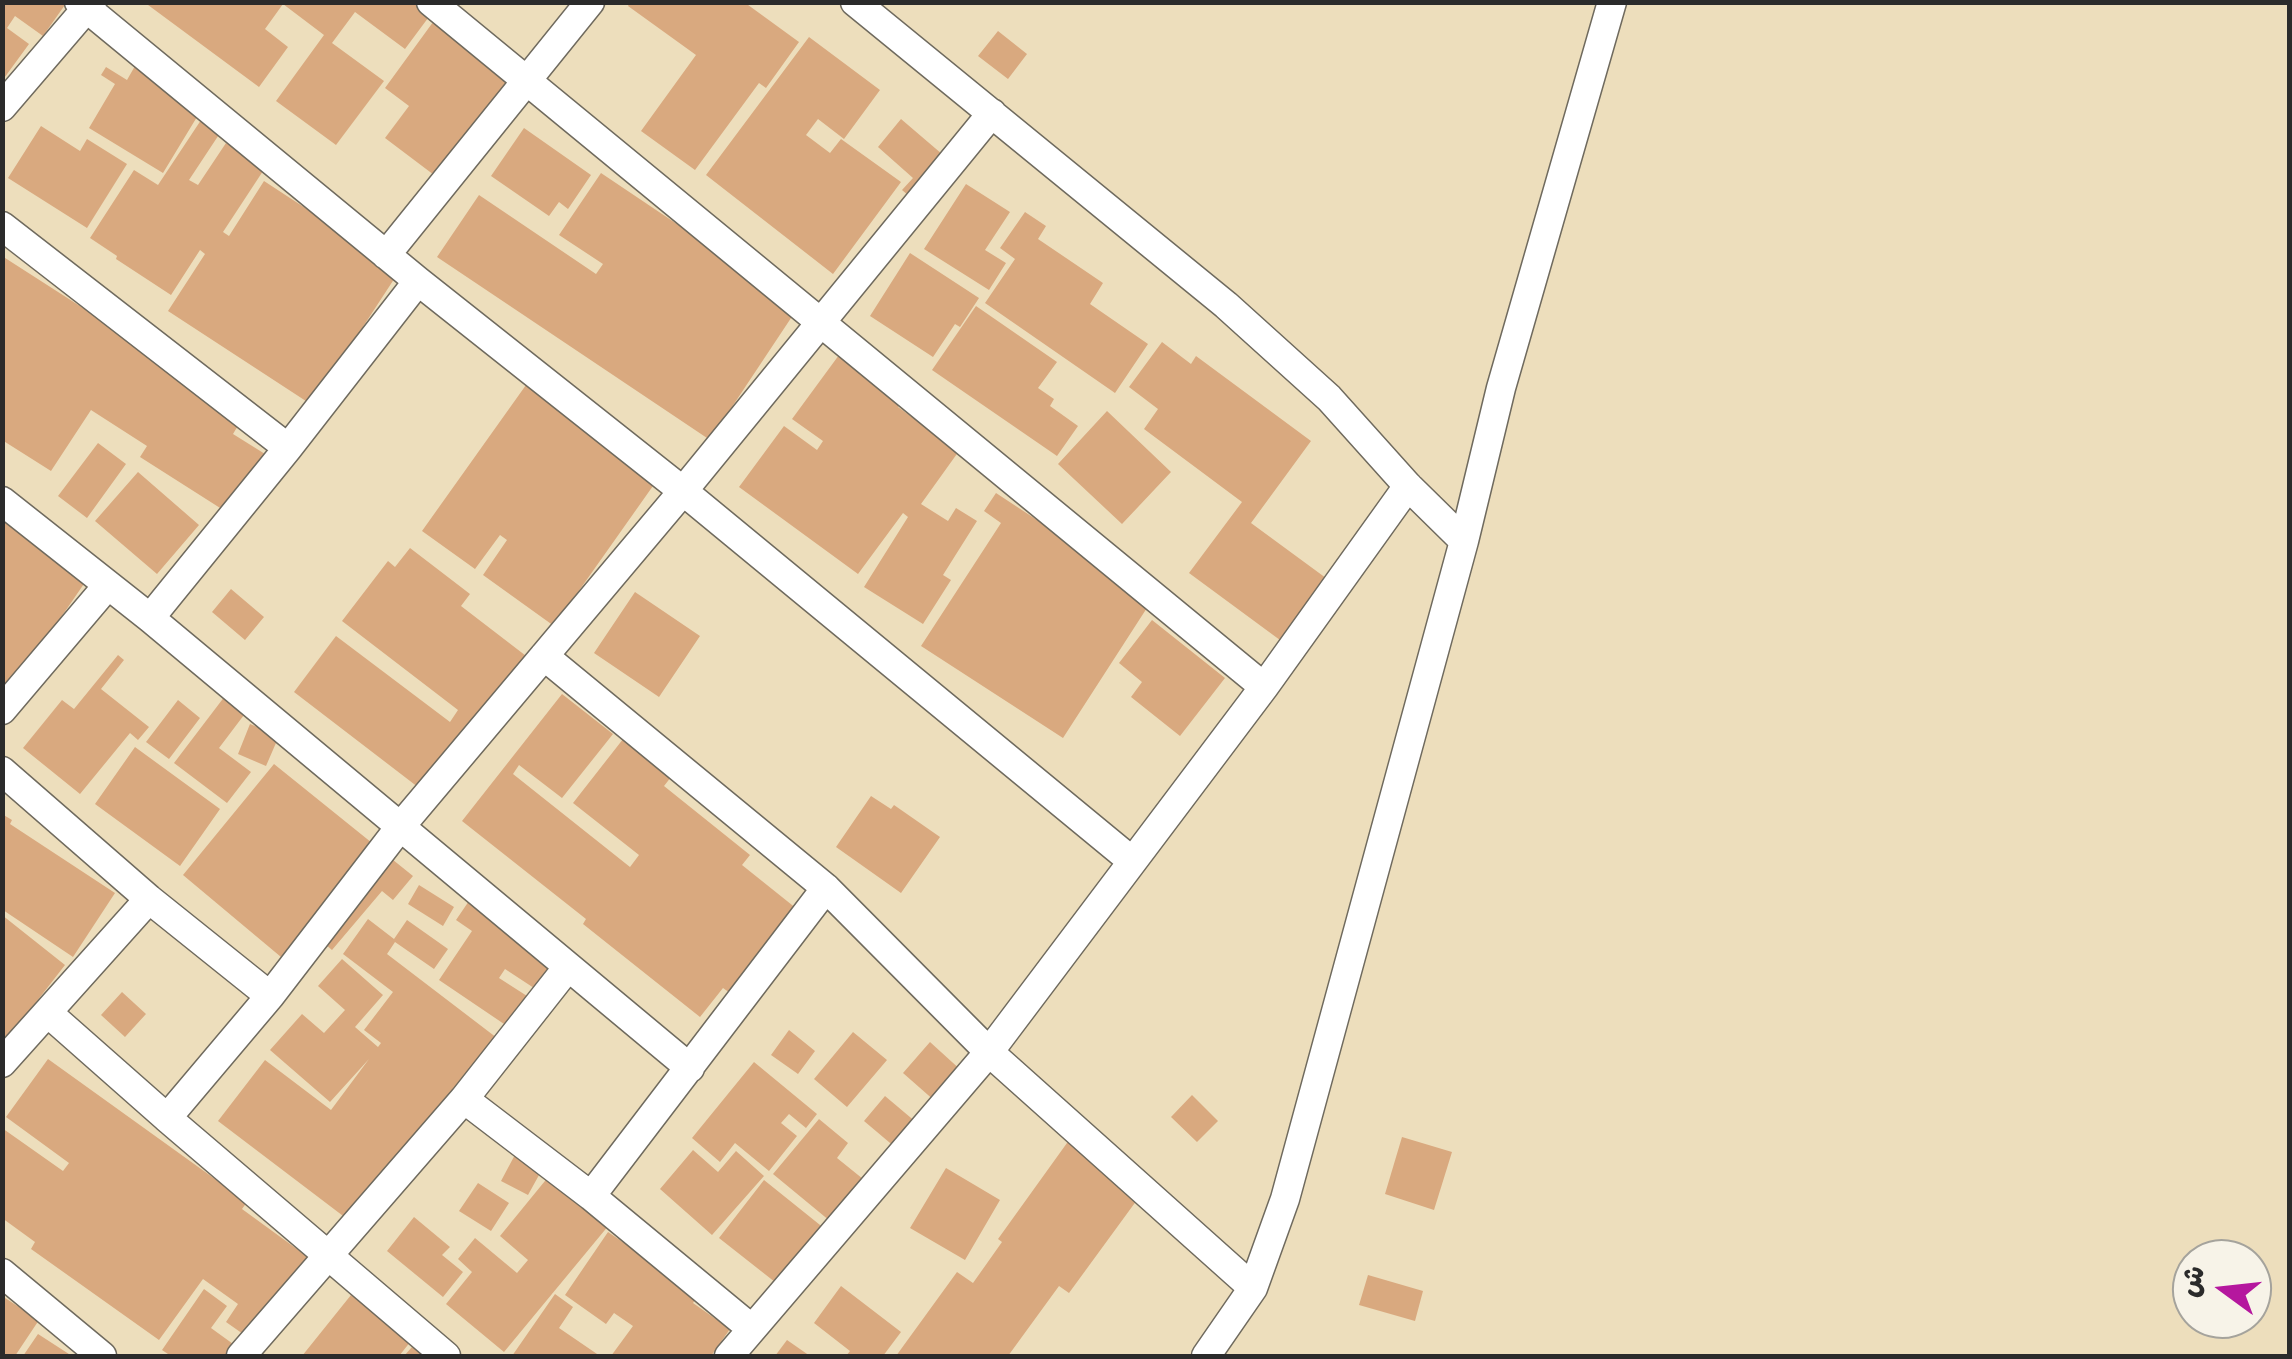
<!DOCTYPE html>
<html>
<head>
<meta charset="utf-8">
<style>
  body { margin:0 }
  #map { position:relative; width:2292px; height:1359px; overflow:hidden; background:#eddebc; font-family:"Indie Flower","Playpen Sans Arabic",sans-serif }
  canvas { display:block }
  .frame { position:absolute; inset:0; border:5px solid #2b2b2b; pointer-events:none }
  .north { position:absolute; left:2172px; top:1239px; width:100px; height:100px; box-sizing:border-box; background:#f7f3e8; border:2px solid #a5a39c; border-radius:50%; rotate:285deg; font-size:28px; font-weight:700; line-height:40px; text-align:center; color:#2b2b2b }
  .north::after { content:''; display:block; margin:auto; width:35px; height:45px; background:#b5179e; clip-path:polygon(50% 0,100% 100%,50% 72%,0 100%) }
</style>
</head>
<body>
<div id="map">
<canvas width="2292" height="1359"></canvas>
<div class="frame"></div>
<div class="north">ش</div>
</div>
<script>
const c = document.querySelector('canvas').getContext('2d');
c.lineJoin = 'round';
function fill(path, color) { c.fillStyle = color; c.fill(path, 'evenodd'); }
const poly = rows => new Path2D(rows.map(r => 'M' + r).join(''));
function trace(path, color, width, dash) { c.strokeStyle = color; c.lineWidth = width; c.lineCap = dash ? 'butt' : 'round'; c.setLineDash(dash || []); c.stroke(path); }
fill(poly([
  [2,2,67,2,43,36,15,16,7,28,29,44,2,81],
  [144,2,415,2,431,14,405,49,355,12,332,43,384,81,336,145,276,101,324,35,283,4,265,29,288,47,259,87],
  [630,2,744,2,799,42,766,88,759,83,695,170,641,131,696,55,628,6],
  [436,18,514,78,438,178,385,138,409,106,385,88],
  [998,31,1027,54,1008,79,978,56],
  [809,37,880,90,844,139,818,119,806,135,830,153,841,139,901,182,833,274,706,175],
  [135,66,203,107,163,173,89,128,115,84,101,75,106,67,127,80],
  [207,111,226,124,189,180,198,185,226,143,265,168,223,232,229,236,264,181,400,270,312,405,168,311,205,254,200,250,171,295,116,259,117,256,90,238,134,170,158,185],
  [901,119,956,166,922,207,902,190,913,178,878,147],
  [41,126,80,151,87,139,127,164,87,228,8,178],
  [524,128,591,175,568,209,559,202,549,216,491,176],
  [601,173,799,306,710,440,437,257,479,195,596,274,603,264,559,235],
  [966,184,1010,212,985,250,1006,263,989,290,924,249],
  [1025,212,1046,226,1038,239,1103,283,1090,304,1148,344,1115,393,985,303,1015,259,1000,248],
  [910,253,979,298,960,327,955,324,933,357,870,316],
  [2,256,111,326,242,419,233,434,265,454,228,513,140,457,147,446,91,410,51,471,2,440],
  [976,306,1057,362,1038,388,1054,399,1050,406,1078,426,1057,456,932,370],
  [1162,342,1191,364,1196,356,1311,441,1251,523,1330,581,1284,643,1189,573,1242,502,1144,429,1158,409,1129,387],
  [839,355,902,401,898,407,959,451,921,504,948,521,956,508,977,521,943,575,951,580,923,624,864,587,908,517,903,513,858,574,739,487,784,426,817,450,823,441,792,419],
  [526,385,660,476,554,626,483,575,507,540,500,535,475,569,422,531],
  [1107,411,1171,472,1122,524,1058,464],
  [98,443,126,464,87,518,58,496],
  [138,472,199,525,157,574,95,521],
  [996,493,1154,597,1063,738,921,646,1001,523,984,511],
  [2,519,88,578,2,703],
  [410,548,470,594,461,606,530,659,427,794,294,692,336,636,450,722,458,710,342,621,388,561,395,567],
  [231,589,264,617,245,640,212,612],
  [635,592,700,636,659,697,594,653],
  [1152,620,1225,678,1180,736,1131,697,1142,682,1119,663],
  [118,655,124,660,101,689,149,727,138,740,130,733,80,794,23,748,62,700,74,709],
  [562,694,613,734,562,798,519,765,513,774,630,867,639,855,573,803,627,734,675,772,664,786,750,855,742,865,807,917,737,998,723,988,700,1017,583,924,586,919,462,821],
  [225,696,247,711,219,748,251,772,227,803,174,763],
  [178,700,200,718,169,759,146,742],
  [250,724,279,736,266,766,238,754],
  [135,747,220,809,180,866,95,804],
  [274,764,413,876,393,900,382,891,332,950,306,928,281,957,183,875],
  [871,796,891,809,894,805,940,837,901,893,836,847],
  [2,814,12,820,10,824,115,893,73,957,3,910],
  [419,885,454,907,443,926,408,904],
  [471,898,559,957,537,990,505,969,499,978,527,996,507,1026,439,980,472,931,456,920],
  [2,915,65,965,2,1046],
  [368,919,394,939,407,920,448,949,434,969,395,942,387,954,497,1038,355,1225,218,1121,265,1060,331,1110,369,1059,330,1102,270,1050,302,1014,324,1033,345,1010,318,986,342,959,383,995,355,1027,378,1047,381,1043,364,1030,393,992,343,954],
  [122,992,146,1014,125,1037,101,1015],
  [789,1030,815,1051,798,1074,771,1055],
  [853,1032,887,1060,847,1107,814,1079],
  [930,1042,963,1072,936,1102,903,1073],
  [48,1059,247,1202,242,1209,312,1260,253,1341,226,1322,238,1304,203,1279,159,1340,31,1249,35,1242,2,1218,2,1128,63,1171,69,1163,6,1117],
  [754,1062,817,1114,806,1128,789,1114,781,1123,797,1136,769,1171,735,1143,720,1162,692,1138],
  [1192,1095,1218,1121,1197,1142,1171,1117],
  [885,1096,917,1123,896,1148,864,1121],
  [819,1119,848,1143,837,1158,863,1179,830,1221,773,1174],
  [1072,1136,1145,1189,1069,1293,1059,1286,1008,1356,896,1356,957,1272,973,1283,1002,1242,998,1239],
  [1402,1137,1452,1152,1434,1210,1385,1194],
  [693,1150,718,1172,736,1151,764,1176,712,1235,660,1189],
  [517,1151,544,1166,528,1195,501,1181],
  [946,1168,1000,1200,965,1260,910,1228],
  [549,1176,609,1225,504,1352,446,1304,472,1272,458,1259,475,1238,517,1273,528,1260,500,1236],
  [764,1180,825,1229,780,1286,719,1238],
  [478,1183,509,1203,491,1231,459,1211],
  [414,1217,450,1247,442,1255,463,1272,443,1297,387,1251],
  [608,1232,699,1294,693,1303,730,1329,711,1356,611,1356,633,1326,614,1313,606,1324,565,1295],
  [1368,1275,1423,1291,1415,1321,1359,1305],
  [841,1286,901,1332,883,1356,846,1356,850,1351,814,1323],
  [204,1289,227,1306,211,1328,240,1349,235,1356,171,1356,162,1350],
  [555,1294,573,1307,559,1328,600,1356,512,1356],
  [351,1295,411,1341,399,1356,302,1356],
  [2,1296,39,1320,15,1356,2,1356],
  [38,1334,72,1356,23,1356],
  [787,1340,810,1356,775,1356],
  [412,1347,425,1356,404,1356]
]), '#d9a97f');
const minor = poly([
  [79,2,418,281,683,491,1132,861],
  [431,2,1264,687],
  [855,2,1226,305,1329,398,1408,486,1464,541],
  [2,107,92,2],
  [2,226,288,448],
  [386,255,590,2],
  [2,501,150,618,690,1068],
  [150,618,288,448,418,281],
  [544,656,826,888,989,1052,1253,1288],
  [2,710,108,585],
  [2,771,149,899,270,996],
  [48,1013,167,1118],
  [2,1063,149,899],
  [464,1099,591,1196,752,1329],
  [591,1196,826,888],
  [2,1273,102,1356],
  [241,1356,464,1099,568,967],
  [446,1356,167,1118,270,996,400,827,683,491,992,113],
  [729,1356,989,1052,1264,687,1408,486],
  [1206,1356,1253,1288,1285,1199,1464,541,1501,388,1612,2]
]);
trace(minor, '#6f6a5e', 31);
trace(minor, '#fff', 28);
</script>
</body>
</html>
